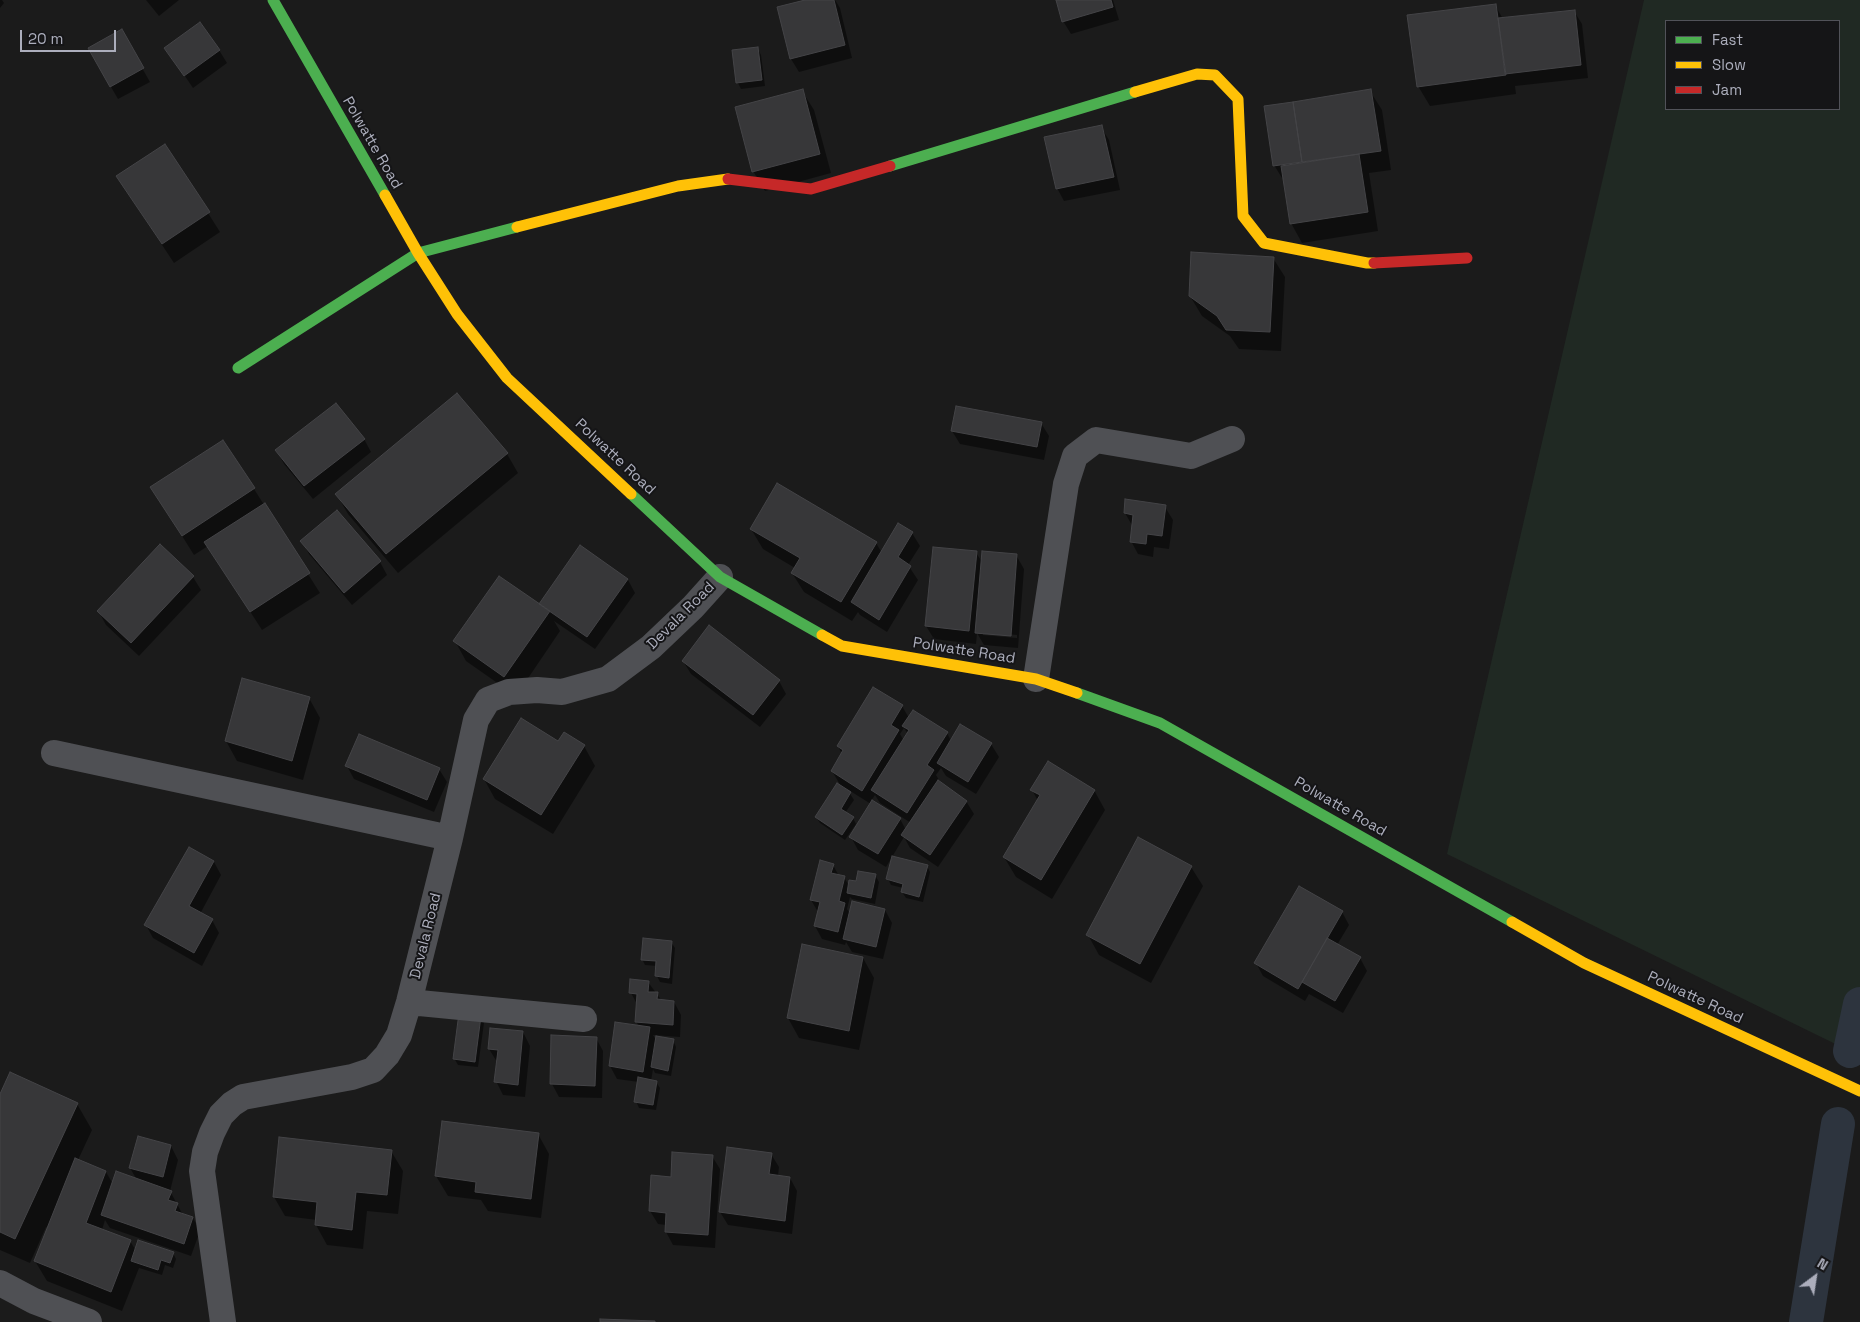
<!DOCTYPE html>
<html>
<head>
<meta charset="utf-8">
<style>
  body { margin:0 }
  #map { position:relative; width:1860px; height:1322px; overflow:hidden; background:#1b1b1b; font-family:"Space Grotesk",sans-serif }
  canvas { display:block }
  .legend { position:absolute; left:1665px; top:20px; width:175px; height:90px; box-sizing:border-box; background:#151517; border:1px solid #515259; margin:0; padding:6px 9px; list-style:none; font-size:15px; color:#acaebc }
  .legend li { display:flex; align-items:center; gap:10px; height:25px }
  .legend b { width:25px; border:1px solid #515259 }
  .north { position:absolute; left:1790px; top:1252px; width:50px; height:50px; -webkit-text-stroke:4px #151517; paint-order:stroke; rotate:31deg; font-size:14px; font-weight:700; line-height:20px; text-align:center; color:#acaebc }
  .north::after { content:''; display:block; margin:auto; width:18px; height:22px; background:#acaebc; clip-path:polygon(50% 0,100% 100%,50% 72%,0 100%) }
  .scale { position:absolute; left:20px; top:30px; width:96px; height:22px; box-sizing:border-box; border:2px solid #acaebc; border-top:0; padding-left:6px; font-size:15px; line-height:18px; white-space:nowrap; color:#acaebc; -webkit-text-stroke:4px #151517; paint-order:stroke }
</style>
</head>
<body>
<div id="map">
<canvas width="1860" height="1322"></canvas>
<ul class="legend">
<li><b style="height:6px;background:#4caf50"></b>Fast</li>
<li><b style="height:6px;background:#ffc107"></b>Slow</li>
<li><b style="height:6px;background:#c62828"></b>Jam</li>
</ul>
<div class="north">N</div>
<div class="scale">20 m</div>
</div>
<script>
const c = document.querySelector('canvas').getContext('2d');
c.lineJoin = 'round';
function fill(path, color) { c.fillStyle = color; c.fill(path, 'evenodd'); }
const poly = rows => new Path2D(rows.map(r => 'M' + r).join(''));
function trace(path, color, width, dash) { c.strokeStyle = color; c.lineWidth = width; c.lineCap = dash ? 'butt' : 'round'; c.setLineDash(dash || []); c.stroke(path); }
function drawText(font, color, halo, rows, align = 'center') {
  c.font = font + ' "Space Grotesk",sans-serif'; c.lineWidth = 4; c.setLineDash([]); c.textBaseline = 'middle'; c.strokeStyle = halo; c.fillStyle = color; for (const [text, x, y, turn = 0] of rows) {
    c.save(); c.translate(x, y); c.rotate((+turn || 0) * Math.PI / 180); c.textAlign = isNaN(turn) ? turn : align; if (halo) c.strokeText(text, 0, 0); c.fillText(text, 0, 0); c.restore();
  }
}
fill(poly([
  [1644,0,1860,0,1860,1056,1447,854],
  [1666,21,1839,21,1839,109,1666,109]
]), '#202923');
fill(poly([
  [0,0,2,0,4,3,0,8],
  [146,0,179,0,159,16],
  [810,0,835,0,840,8,852,58,799,72,791,59],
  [1057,0,1113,0,1119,20,1071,34,1063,21],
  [1495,5,1503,19,1574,11,1582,24,1588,78,1515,86,1516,94,1430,106,1418,86],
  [121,31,150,82,118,99,89,49],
  [166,48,219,50,227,63,193,88],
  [758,49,761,55,765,86,741,89,738,83],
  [802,91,814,110,831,173,765,191,753,171],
  [1370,91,1382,110,1391,170,1369,173,1378,231,1302,243,1291,223,1284,178,1282,178,1274,165],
  [1101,127,1109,140,1120,190,1064,201,1057,188],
  [165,145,220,232,174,263,129,195],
  [1273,258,1285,277,1281,351,1239,349,1230,336,1202,316,1190,296],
  [1041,423,1049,436,1044,460,960,444,952,431],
  [364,439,371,452,313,499,284,464,277,451],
  [507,454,518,473,398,573,348,514,337,495],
  [152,488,254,489,320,593,262,630,208,546,194,555],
  [1165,507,1173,520,1169,549,1154,547,1153,557,1138,554,1131,541,1133,527,1125,513],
  [337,511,380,562,387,575,352,605,309,554,302,541],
  [751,529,876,543,882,553,912,533,920,546,908,565,918,580,887,632,860,615,858,612,852,621,804,592,792,573,795,568,763,549],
  [160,546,193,577,201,590,139,656,106,625,99,612],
  [581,547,628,580,635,593,595,649,554,621,560,631,516,696,466,661,455,641,540,606],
  [976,553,983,563,1016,555,1024,569,1018,648,984,645,977,633,976,644,934,639,926,626],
  [983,632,1017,635,1017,638,983,635],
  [683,661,779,681,786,694,760,727,691,674],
  [309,698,320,718,303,780,237,761,226,741],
  [902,706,909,718,947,733,951,741,991,744,999,757,976,794,946,776,941,768,936,775,942,785,966,801,974,814,938,867,910,848,904,837,886,867,858,850,851,837,871,804,847,789,854,800,845,813,853,818,856,824,845,840,820,823,816,817,842,788,832,771,842,754,838,746],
  [904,728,908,734,904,741,900,734],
  [875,795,880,803,911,823,906,830,900,819,871,801],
  [559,743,584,746,595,766,553,834,495,799,484,779],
  [347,766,439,769,447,782,434,812,354,779],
  [1032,790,1094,790,1105,810,1052,899,1016,877,1004,857,1038,801],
  [189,848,214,862,221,875,200,914,212,920,219,933,202,966,153,938,146,925],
  [833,865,839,876,844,877,849,886,875,875,879,882,875,904,852,899,850,897,847,909,850,914,885,910,892,923,883,959,852,952,846,942,845,945,822,939,815,926,818,912,811,900],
  [927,866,930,872,923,902,906,898,902,892,903,888,891,885,888,879],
  [1191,867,1203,886,1151,983,1099,955,1088,935],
  [1342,912,1349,925,1337,945,1360,958,1367,971,1343,1013,1309,994,1305,1001,1263,976,1256,963],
  [671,942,675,948,672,984,660,982,657,976,657,966,645,965,642,959],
  [863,958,874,978,859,1050,799,1038,788,1018],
  [648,982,662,1001,674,1002,681,1015,680,1037,653,1035,656,1040,673,1040,676,1047,671,1076,655,1073,653,1069,651,1081,656,1082,660,1088,656,1110,639,1108,636,1101,639,1082,617,1079,610,1066,639,1027,636,1021,637,1004,631,993],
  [481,1017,484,1023,478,1067,458,1065,454,1058],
  [491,1029,523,1032,530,1046,525,1097,503,1095,496,1081,497,1062,489,1049],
  [596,1038,603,1051,602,1098,559,1097,552,1084],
  [0,1097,77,1104,92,1130,78,1160,106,1172,113,1184,137,1180,130,1168,139,1137,171,1146,178,1160,170,1191,183,1215,193,1218,200,1231,191,1256,110,1228,105,1220,102,1230,130,1241,136,1251,173,1253,176,1259,173,1268,165,1265,162,1275,139,1268,122,1311,47,1281,35,1261,48,1228,46,1227,30,1263,0,1250],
  [443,1122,538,1134,549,1154,541,1218,488,1211,481,1200,448,1196,436,1176],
  [391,1151,403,1171,398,1214,367,1211,363,1249,327,1245,316,1225,317,1220,285,1216,274,1197],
  [771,1154,779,1167,778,1176,790,1178,797,1191,792,1234,728,1225,720,1212],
  [712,1156,720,1169,715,1248,673,1245,666,1232,666,1225,658,1224,650,1211,672,1178]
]), '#0007');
trace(poly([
  [1850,1051,1860,1004],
  [1806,1322,1838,1124]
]), '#2d343e', 34);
const building = poly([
  [805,0,834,0,845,45,790,59,777,7,805,0],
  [1056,0,1111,0,1113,7,1062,22,1056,0],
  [1496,4,1506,75,1417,87,1407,15,1496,4],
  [1575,10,1581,65,1505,74,1498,18,1575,10],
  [200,22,220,50,184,76,164,48,200,22],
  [122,29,144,68,110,87,88,48,122,29],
  [758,47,762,80,736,83,732,50,758,47],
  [803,89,820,154,752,172,735,107,803,89],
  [1371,89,1381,151,1302,162,1293,102,1371,89],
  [1293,102,1302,162,1273,166,1264,106,1293,102],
  [1102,125,1114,177,1056,189,1044,137,1102,125],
  [165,144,210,212,162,244,116,176,165,144],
  [1359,154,1368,212,1290,224,1281,166,1359,154],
  [1191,252,1274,257,1270,332,1226,330,1217,316,1189,296,1191,252],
  [457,393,508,453,386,554,335,494,457,393],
  [336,403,365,439,304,486,275,450,336,403],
  [956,406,1042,422,1037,447,951,431,956,406],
  [223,440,255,488,182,536,150,487,223,440],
  [777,483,877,542,841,602,791,573,800,558,750,529,777,483],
  [1125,499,1166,505,1162,536,1147,534,1146,544,1130,542,1133,515,1124,513,1125,499],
  [265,503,310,573,250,612,204,542,265,503],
  [337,510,381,561,344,593,300,541,337,510],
  [898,523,913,532,898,557,911,566,879,620,851,602,898,523],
  [160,544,194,576,131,643,97,611,160,544],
  [580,545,628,579,587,637,539,604,580,545],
  [933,547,977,551,969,631,925,626,933,547],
  [982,551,1017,554,1011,636,975,633,982,551],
  [499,576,550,611,504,677,453,641,499,576],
  [709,625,780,680,753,715,682,661,709,625],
  [242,678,310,697,292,761,225,741,242,678],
  [873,687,903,705,891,725,899,730,862,791,831,771,843,750,837,746,873,687],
  [913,710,948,732,927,765,934,770,907,813,871,790,909,730,902,726,913,710],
  [521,718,558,741,564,732,585,745,541,815,483,779,521,718],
  [960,724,992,743,968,782,937,763,960,724],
  [359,734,440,768,427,800,345,766,359,734],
  [1048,761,1095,790,1041,880,1003,857,1040,795,1030,790,1048,761],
  [938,780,967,801,930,855,901,835,938,780],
  [837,783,851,792,841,809,854,817,842,835,815,817,837,783],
  [872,800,901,818,878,854,849,837,872,800],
  [1138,837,1192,866,1140,964,1086,935,1138,837],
  [189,847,214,861,189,906,213,919,194,953,144,925,189,847],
  [892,856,928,865,919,897,901,892,903,884,886,879,892,856],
  [820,860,834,864,831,873,845,876,839,901,845,903,838,932,814,926,820,902,810,900,820,860],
  [858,871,876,874,871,898,847,893,849,880,856,881,858,871],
  [1299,886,1343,911,1298,989,1254,963,1299,886],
  [852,901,885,909,876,947,843,939,852,901],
  [643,938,672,941,669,978,655,976,656,961,641,960,643,938],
  [1327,938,1361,957,1335,1001,1302,982,1327,938],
  [802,944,863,957,849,1031,787,1018,802,944],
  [630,979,649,981,648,992,658,992,657,999,674,1001,673,1025,635,1022,637,994,629,993,630,979],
  [459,1013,481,1016,475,1062,453,1059,459,1013],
  [615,1022,650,1027,643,1072,609,1066,615,1022],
  [490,1028,523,1031,518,1085,494,1082,498,1050,488,1049,490,1028],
  [551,1035,597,1037,595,1086,550,1084,551,1035],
  [656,1036,674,1039,668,1071,651,1067,656,1036],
  [10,1072,78,1103,15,1239,0,1232,0,1094,10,1072],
  [638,1077,657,1081,653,1105,634,1102,638,1077],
  [442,1121,539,1133,531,1199,475,1192,476,1182,435,1176,442,1121],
  [138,1136,171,1145,163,1177,129,1168,138,1136],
  [279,1137,392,1150,387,1195,356,1192,352,1230,315,1225,317,1202,273,1197,279,1137],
  [727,1147,772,1153,769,1174,790,1177,785,1221,719,1212,727,1147],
  [672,1152,713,1155,708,1235,665,1232,666,1213,649,1211,651,1175,671,1177,672,1152],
  [75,1158,106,1171,86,1223,131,1240,111,1292,34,1261,75,1158],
  [116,1171,172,1191,168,1200,178,1203,175,1211,193,1217,184,1244,101,1215,116,1171],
  [138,1240,174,1252,170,1263,161,1260,158,1270,131,1261,138,1240],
  [600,1319,655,1321,655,1322,600,1322,600,1319]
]);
fill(building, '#373739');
trace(building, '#444447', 1);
trace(poly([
  [1036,679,1066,484,1075,456,1096,440,1191,456,1232,439],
  [54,753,450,838],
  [409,1002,584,1019],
  [0,1283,34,1301,89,1322],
  [223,1322,202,1171,205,1152,212,1133,221,1115,232,1104,243,1097,352,1077,373,1070,387,1055,399,1035,409,1002,450,838,476,720,488,700,509,692,537,690,562,692,608,679,651,647,693,607,720,577]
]), '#4f5054', 26);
trace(poly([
  [273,0,385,195],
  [890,166,1135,92],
  [238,368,418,253,517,227],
  [631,494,720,577,822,635],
  [1077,693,1160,723,1512,922]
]), '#4caf50', 11);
trace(poly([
  [1135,92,1197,74,1215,75,1238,99,1243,216,1264,243,1367,263,1374,263],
  [385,195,418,253,457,314,507,378,631,494],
  [517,227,678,186,728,179],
  [822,635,842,646,1036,679,1077,693],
  [1512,922,1584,963,1860,1091]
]), '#ffc107', 11);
trace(poly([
  [728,179,811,189,890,166],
  [1374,263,1467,258]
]), '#c62828', 11);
drawText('15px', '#acaebc', '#151517', [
  ["Polwatte Road",372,143,60],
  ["Polwatte Road",615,457,43],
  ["Devala Road",681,616,-45],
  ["Polwatte Road",964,651,9],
  ["Polwatte Road",1340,807,30],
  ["Devala Road",426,936,-76],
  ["Polwatte Road",1695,998,25]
]);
</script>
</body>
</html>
